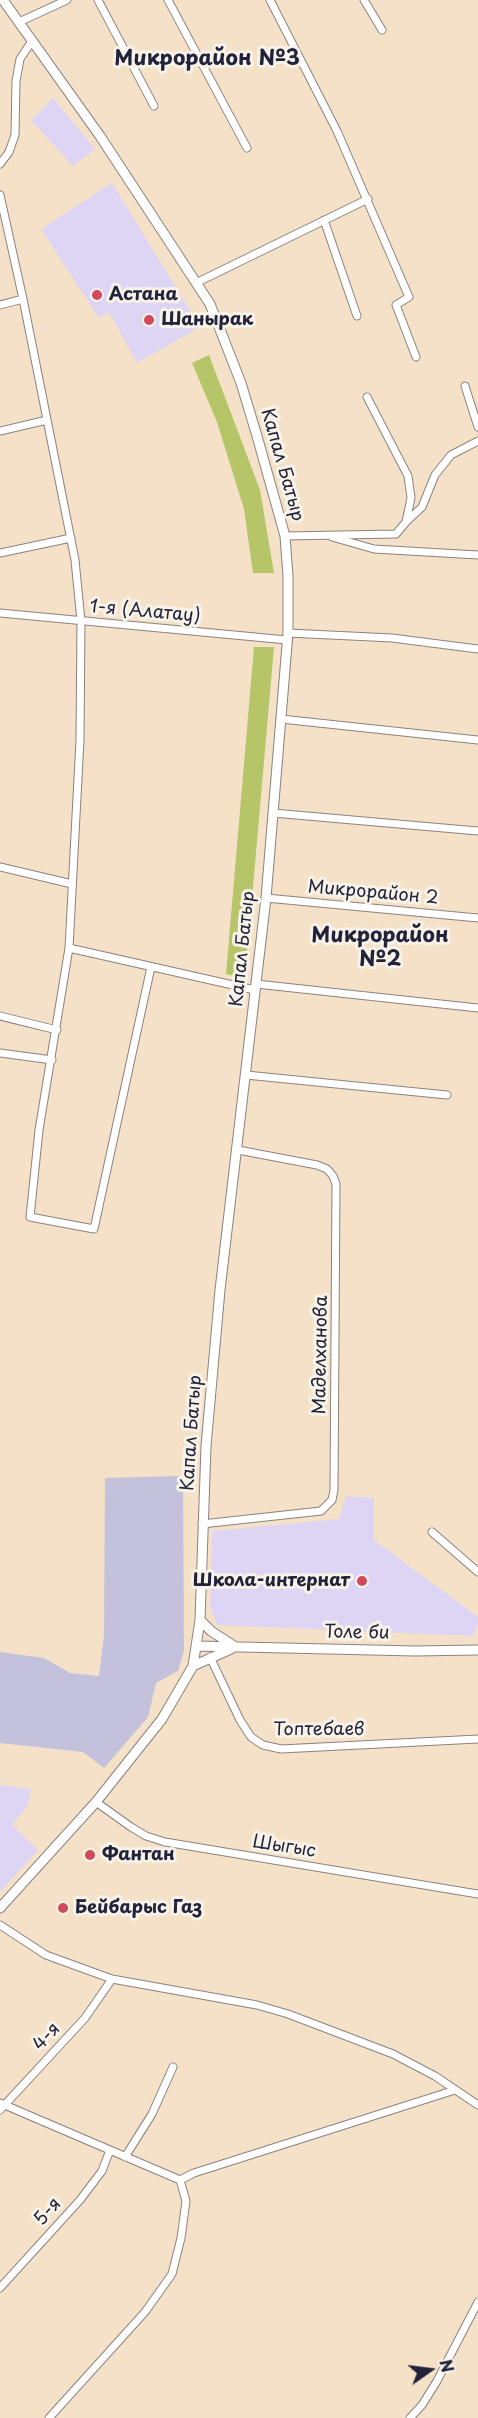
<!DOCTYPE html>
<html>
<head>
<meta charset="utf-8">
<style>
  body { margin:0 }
  #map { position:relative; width:478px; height:2418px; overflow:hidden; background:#f4e1c7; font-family:"Playpen Sans",sans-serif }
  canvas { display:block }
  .north { position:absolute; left:400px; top:2340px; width:60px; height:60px; -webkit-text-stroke:4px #f7f3e8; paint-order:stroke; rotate:76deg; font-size:16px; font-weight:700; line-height:24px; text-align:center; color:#22223b }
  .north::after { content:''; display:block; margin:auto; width:21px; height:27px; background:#22223b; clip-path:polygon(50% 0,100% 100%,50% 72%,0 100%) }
</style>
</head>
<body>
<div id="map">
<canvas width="478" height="2418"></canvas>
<div class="north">N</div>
</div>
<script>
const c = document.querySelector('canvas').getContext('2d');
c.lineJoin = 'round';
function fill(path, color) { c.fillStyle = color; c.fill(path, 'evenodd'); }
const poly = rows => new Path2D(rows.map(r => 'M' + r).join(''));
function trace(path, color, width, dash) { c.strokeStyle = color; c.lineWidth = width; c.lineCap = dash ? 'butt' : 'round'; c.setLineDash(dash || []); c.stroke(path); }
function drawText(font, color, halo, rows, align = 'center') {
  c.font = font + ' "Playpen Sans",sans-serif'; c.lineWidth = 6; c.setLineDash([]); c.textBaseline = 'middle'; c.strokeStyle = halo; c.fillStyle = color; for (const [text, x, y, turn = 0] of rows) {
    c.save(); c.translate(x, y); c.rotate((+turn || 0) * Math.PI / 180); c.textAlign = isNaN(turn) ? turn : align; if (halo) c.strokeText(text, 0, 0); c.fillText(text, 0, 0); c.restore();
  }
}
fill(poly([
  [53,98,95,149,73,166,31,120],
  [112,183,200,327,137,363,109,312,99,318,41,229],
  [346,1496,374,1498,374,1540,478,1617,478,1624,473,1636,217,1625,210,1608,212,1531,339,1519],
  [0,1785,31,1789,28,1805,12,1825,38,1850,0,1892]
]), '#ded5f5');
fill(poly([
  [183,1476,184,1651,178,1671,156,1683,148,1717,104,1768,83,1752,0,1743,0,1652,44,1658,70,1673,99,1676,104,1635,105,1478]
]), '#c3c1db');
fill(poly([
  [209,355,260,490,274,573,253,573,244,509,217,422,192,363],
  [254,647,274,647,245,978,226,974]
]), '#b6c567');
const minor = poly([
  [98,0,154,106],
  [168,0,247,148],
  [270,0,337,131,409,297,396,305,416,357],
  [364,0,382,30],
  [19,22,67,0],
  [0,164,9,152,15,135,16,81,20,59,32,41],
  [0,195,23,299,75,560,81,621,80,740,69,948,39,1130,30,1217,94,1229,151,967],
  [324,220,357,316],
  [198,282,368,199],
  [0,305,23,299],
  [465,386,478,427],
  [0,431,47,420],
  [406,522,422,507,435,475,451,455,478,441],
  [285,536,396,534,406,522,411,498,408,476,367,397],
  [332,537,374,549,478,555],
  [0,553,71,538],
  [0,613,287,640],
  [288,633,392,638,478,649],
  [281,719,478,740],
  [273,813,478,831],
  [0,867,72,884],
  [266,898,478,918],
  [69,948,255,990],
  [256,984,478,1008],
  [0,1016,57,1030],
  [0,1053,52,1060],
  [246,1075,447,1095],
  [202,1524,321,1511,332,1500,334,1490,336,1184,333,1176,327,1169,317,1165,238,1150],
  [432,1532,478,1572],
  [210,1657,240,1720,251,1737,263,1745,281,1749,478,1739],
  [96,1802,131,1827,146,1836,165,1842,478,1894],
  [0,1925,46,1955,112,1979,257,2005,288,2014,393,2054,435,2076,478,2105],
  [0,2103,180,2180],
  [0,2110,85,2018,112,1979],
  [125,2157,152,2114,173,2067],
  [180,2180,194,2173,455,2090],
  [0,2288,80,2200,102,2171,110,2150],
  [49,2418,145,2312,172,2274,181,2238,186,2201,180,2180],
  [410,2418,422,2405,437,2381,478,2302]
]);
const secondary = poly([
  [200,1620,211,1631,234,1646],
  [197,1646,415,1651,478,1650],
  [193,1666,231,1649],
  [0,1908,96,1802,162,1719,193,1666,200,1620,206,1446,220,1290,266,898,288,633,288,576,285,536,257,436,241,383,210,304,100,136,3,0]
]);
trace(minor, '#8b8281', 9);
trace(secondary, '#8b8281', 11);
trace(minor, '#fff', 7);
trace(secondary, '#fff', 9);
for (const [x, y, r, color] of [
  [97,295,6,"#d1495b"],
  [149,320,6,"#d1495b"],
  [362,1581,6,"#d1495b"],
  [90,1855,6,"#d1495b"],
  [63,1908,6,"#d1495b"]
]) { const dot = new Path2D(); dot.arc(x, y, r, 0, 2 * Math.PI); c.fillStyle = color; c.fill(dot); trace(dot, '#f7f3e8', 2); }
drawText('bold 18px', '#22223b', '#f7f3e8', [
  ["Астана",109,295],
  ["Шанырак",161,320],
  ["Школа-интернат",350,1581,"right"],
  ["Фантан",102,1855],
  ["Бейбарыс Газ",75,1908]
], 'left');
drawText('18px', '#22223b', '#f7f3e8', [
  ["Капал Батыр",282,465,74],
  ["1-я (Алатау)",145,612,5],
  ["Микрорайон 2",373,893,5],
  ["Капал Батыр",243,949,-84],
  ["Маделханова",321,1355,-89],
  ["Капал Батыр",192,1433,-86],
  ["Толе би",357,1633,1],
  ["Топтебаев",319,1730],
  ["Шыгыс",284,1847,9],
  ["4-я",47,2037,-47],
  ["5-я",48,2212,-48]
]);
drawText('bold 21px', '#22223b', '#f7f3e8', [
  ["Микрорайон №3",207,59],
  ["Микрорайон",380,936],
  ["№2",380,960]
]);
</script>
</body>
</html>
